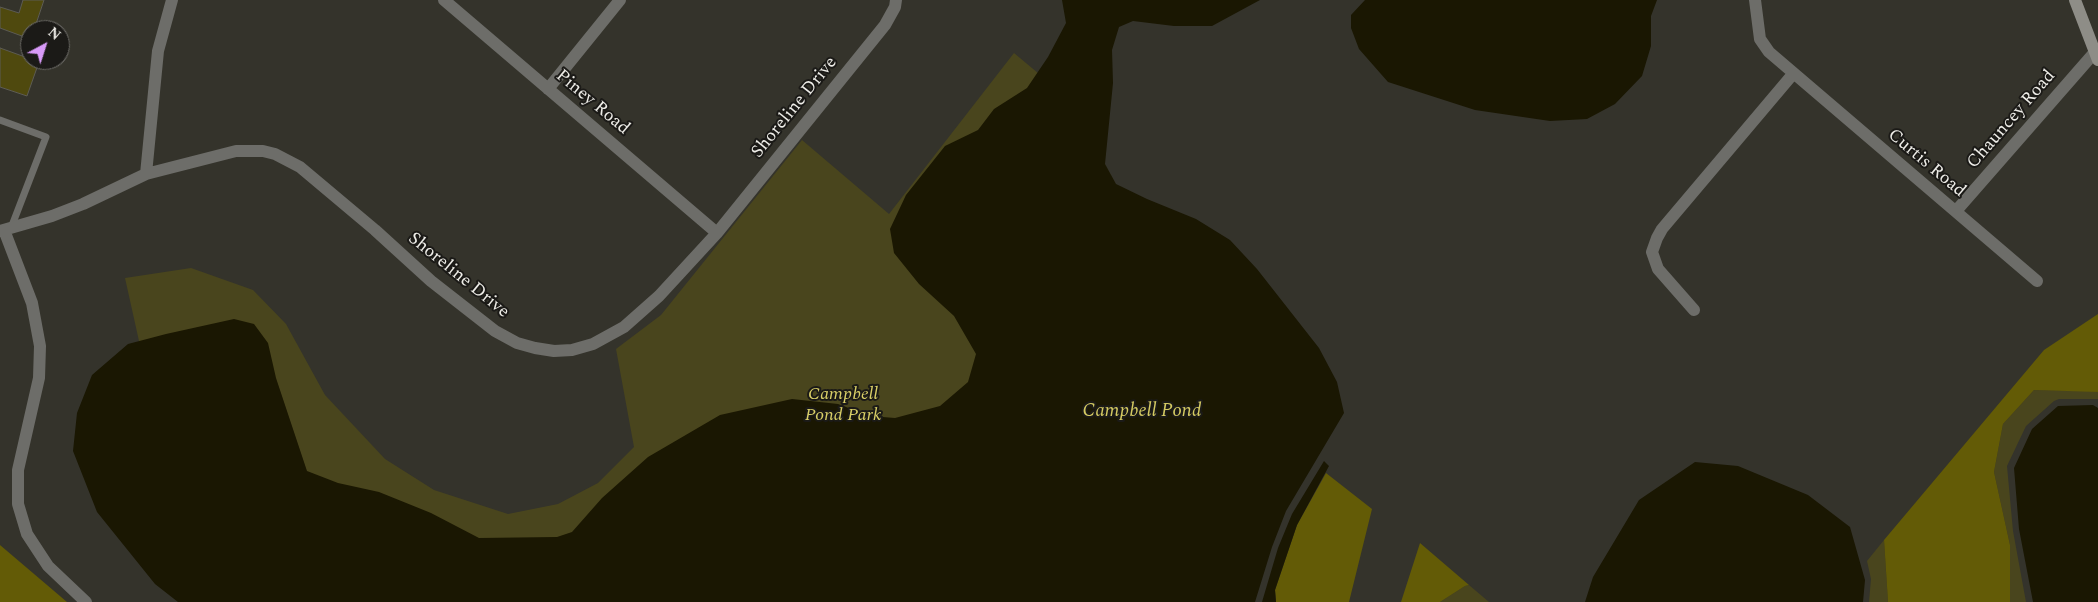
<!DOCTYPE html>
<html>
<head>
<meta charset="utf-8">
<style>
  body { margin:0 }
  #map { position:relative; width:2098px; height:602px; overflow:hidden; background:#34332b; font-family:Spectral,serif }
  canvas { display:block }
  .north { position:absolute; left:20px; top:20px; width:50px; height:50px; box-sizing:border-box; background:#1b1a17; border:1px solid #6f6e6a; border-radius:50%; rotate:40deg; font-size:14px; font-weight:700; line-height:20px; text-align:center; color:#edece7 }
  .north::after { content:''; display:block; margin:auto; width:18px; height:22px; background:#d89af8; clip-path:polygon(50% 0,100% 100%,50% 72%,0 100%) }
</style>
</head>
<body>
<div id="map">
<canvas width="2098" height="602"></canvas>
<div class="north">N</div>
</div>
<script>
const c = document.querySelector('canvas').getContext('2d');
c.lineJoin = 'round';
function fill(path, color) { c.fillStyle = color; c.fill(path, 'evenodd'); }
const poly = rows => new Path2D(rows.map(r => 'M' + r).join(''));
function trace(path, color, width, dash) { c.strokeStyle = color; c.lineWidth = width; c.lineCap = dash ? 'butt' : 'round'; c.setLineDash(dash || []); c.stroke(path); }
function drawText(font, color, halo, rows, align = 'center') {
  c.font = font + ' Spectral,serif'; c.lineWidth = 4; c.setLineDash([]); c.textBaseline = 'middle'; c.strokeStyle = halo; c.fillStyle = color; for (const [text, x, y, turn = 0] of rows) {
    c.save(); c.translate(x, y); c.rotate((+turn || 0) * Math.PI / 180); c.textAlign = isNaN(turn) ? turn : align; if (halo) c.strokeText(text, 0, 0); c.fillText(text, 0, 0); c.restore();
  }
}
fill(poly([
  [1014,53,1069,99,1275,475,960,602,197,602,125,278,191,268,253,290,286,324,325,395,385,459,434,490,508,514,558,504,598,483,634,447,616,349,661,315,802,140,889,214],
  [2034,390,2092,391,2098,392,2098,399,2059,399,2054,401,2026,426,2007,466,2013,531,2026,602,2010,602,2010,545,1994,472,2003,424],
  [1884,540,1888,602,1869,602,1871,579,1867,561],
  [1469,585,1489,602,1440,602,1465,586]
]), '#49451d');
fill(poly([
  [2098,314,2098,392,2034,390,2003,424,1994,472,2010,545,2010,602,1888,602,1884,540,2044,350],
  [1326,473,1372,509,1349,602,1276,602,1275,590,1297,525],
  [1420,543,1469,585,1465,586,1440,602,1401,602],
  [0,545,67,602,0,602]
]), '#635b06');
fill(poly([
  [1062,0,1260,0,1212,26,1174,26,1133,21,1119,27,1112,50,1113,83,1105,164,1116,184,1147,199,1196,219,1230,240,1257,269,1319,348,1337,382,1344,413,1286,511,1272,547,1255,602,178,602,155,584,97,512,73,451,77,413,92,375,128,344,166,334,234,319,254,324,268,343,276,378,307,471,338,483,379,492,431,513,479,538,557,537,572,532,602,498,648,457,720,415,792,399,838,404,870,416,895,418,940,406,968,382,976,354,954,316,919,284,894,253,890,229,906,195,945,146,978,130,994,109,1027,88,1048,57,1066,23],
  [1365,0,1657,0,1651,16,1651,46,1642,76,1615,104,1587,119,1550,121,1475,110,1388,82,1359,49,1351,28,1351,15],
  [2093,405,2098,408,2098,602,2033,602,2019,529,2014,468,2032,429,2058,406],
  [1324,461,1329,466,1297,525,1275,590,1276,602,1262,602,1278,548,1292,514],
  [1695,462,1738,466,1808,495,1850,527,1865,580,1863,602,1585,602,1593,577,1639,500]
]), '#1a1702');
const building = poly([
  [23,0,44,0,34,30,30,30,30,39,0,28,0,7,19,13,23,0],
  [0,48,39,62,27,96,0,87,0,48]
]);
fill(building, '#4f490e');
trace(building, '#5d5c54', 1);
trace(poly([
  [0,120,46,137,11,228]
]), '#6d6d69', 7);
trace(poly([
  [444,0,717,233],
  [1755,0,1760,39,1769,52,2037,281],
  [548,89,620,0],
  [146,174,158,51,172,0],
  [1956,211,2095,52],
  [4,230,32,303,40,346,39,378,18,470,18,504,27,534,48,566,86,602],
  [0,231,52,216,83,204,146,174,236,151,263,151,275,154,300,167,375,230,431,281,495,331,517,343,535,348,554,351,572,350,593,344,624,327,659,296,717,233,885,25,895,7,896,0],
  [1694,310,1658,269,1652,252,1657,238,1662,229,1793,74]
]), '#6d6d69', 12);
trace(poly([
  [2075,0,2098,60]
]), '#8e8d87', 12);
drawText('18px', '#edece7', '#1b1a17', [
  ["Piney Road",592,103,40],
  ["Shoreline Drive",795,108,-51],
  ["Chauncey Road",2012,120,-49],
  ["Curtis Road",1926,164,40],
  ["Shoreline Drive",458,276,39]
]);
drawText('italic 18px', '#d9cf67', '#1b1a17', [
  ["Campbell",843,395],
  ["Pond Park",843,416]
]);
drawText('italic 19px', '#d4ca62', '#1b1a17', [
  ["Campbell Pond",1142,412]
]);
</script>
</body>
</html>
